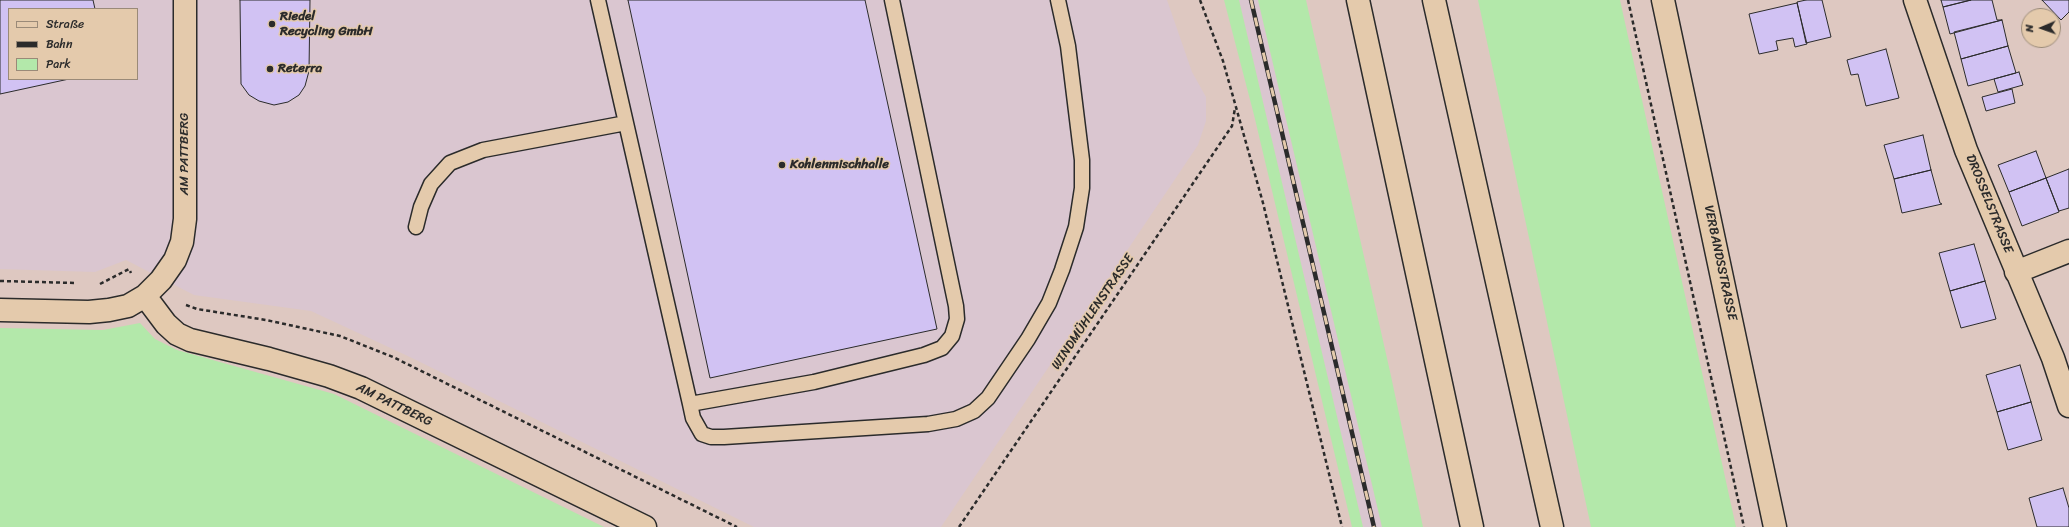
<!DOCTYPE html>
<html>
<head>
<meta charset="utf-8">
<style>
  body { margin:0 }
  #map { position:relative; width:2069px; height:527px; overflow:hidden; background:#dec8c1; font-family:Sriracha,sans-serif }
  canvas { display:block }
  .legend { position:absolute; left:8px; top:8px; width:130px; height:72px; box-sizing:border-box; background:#e4caac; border:1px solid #9a8a78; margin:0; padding:5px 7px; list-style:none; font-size:12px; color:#2b2b2b }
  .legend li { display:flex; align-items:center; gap:8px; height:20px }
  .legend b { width:20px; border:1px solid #9a8a78 }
  .north { position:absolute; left:2021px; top:8px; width:40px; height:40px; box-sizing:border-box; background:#e4caac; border:1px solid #9a8a78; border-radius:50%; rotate:268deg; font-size:11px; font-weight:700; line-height:16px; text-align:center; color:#2b2b2b }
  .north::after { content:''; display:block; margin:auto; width:14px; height:18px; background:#2b2b2b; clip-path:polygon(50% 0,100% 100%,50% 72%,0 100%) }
</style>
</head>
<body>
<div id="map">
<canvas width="2069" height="527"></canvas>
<ul class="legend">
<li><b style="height:5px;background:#e4caac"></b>Straße</li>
<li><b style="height:5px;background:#2b2b2b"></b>Bahn</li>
<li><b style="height:11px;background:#b3e8aa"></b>Park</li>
</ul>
<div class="north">N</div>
</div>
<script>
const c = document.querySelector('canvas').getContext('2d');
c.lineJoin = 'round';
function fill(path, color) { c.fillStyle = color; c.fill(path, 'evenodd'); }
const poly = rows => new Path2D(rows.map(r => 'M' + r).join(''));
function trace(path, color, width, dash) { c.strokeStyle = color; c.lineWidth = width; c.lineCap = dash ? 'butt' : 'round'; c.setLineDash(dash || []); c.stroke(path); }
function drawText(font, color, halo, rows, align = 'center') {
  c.font = font + ' Sriracha,sans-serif'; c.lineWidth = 3; c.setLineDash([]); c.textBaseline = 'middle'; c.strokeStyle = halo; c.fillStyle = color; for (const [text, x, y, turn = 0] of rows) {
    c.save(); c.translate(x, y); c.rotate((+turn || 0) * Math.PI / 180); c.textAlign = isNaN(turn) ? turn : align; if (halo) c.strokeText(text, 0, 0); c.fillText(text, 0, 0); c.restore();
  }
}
fill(poly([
  [0,0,1167,0,1192,72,1206,97,1206,121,1198,145,941,527,754,527,412,358,311,311,194,295,126,260,95,272,0,269],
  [9,9,137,9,137,79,9,79],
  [1239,0,1258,0,1382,527,1363,527]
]), '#dac6d0');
fill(poly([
  [1224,0,1239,0,1363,527,1352,527,1254,115],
  [1258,0,1306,0,1391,376,1423,527,1382,527],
  [1478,0,1620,0,1736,527,1591,527],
  [1925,0,1927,0,1963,104,1960,104],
  [140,323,155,339,177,350,334,394,604,527,0,527,0,328,103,330]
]), '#b3e8aa');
const building = poly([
  [0,0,93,0,95,9,9,9,9,79,69,79,0,94,0,0],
  [240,0,310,0,309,71,305,86,299,95,288,102,274,105,259,101,249,95,241,84,240,0],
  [628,0,865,0,937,329,710,378,628,0],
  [1806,0,1822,0,1831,37,1806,43,1797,2,1806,0],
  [1941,0,1971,0,1943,7,1941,0],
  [1971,0,1992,0,1997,20,2002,20,1950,34,1943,7,1971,0],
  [2042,0,2069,0,2069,12,2061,20,2042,0],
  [1797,3,1807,44,1795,47,1793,38,1776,41,1778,50,1759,54,1749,14,1797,3],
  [2002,20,2008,46,1961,59,1954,32,2002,20],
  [2008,46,2016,73,1968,86,1961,59,2008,46],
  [1886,49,1899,98,1866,106,1858,74,1851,75,1847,60,1886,49],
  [2019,72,2023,85,1998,92,1994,79,2019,72],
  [2012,89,2015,103,1986,111,1982,97,2012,89],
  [1923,135,1931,170,1894,179,1884,145,1923,135],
  [2036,151,2046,178,2009,192,1998,165,2036,151],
  [2069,169,2069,208,2059,211,2046,178,2069,169],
  [1931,170,1940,203,1942,204,1902,213,1894,179,1931,170],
  [2046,178,2059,212,2022,226,2009,192,2046,178],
  [1974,244,1985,281,1950,291,1939,253,1974,244],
  [1985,281,1996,319,1961,328,1950,291,1985,281],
  [2020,365,2031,402,1997,412,1986,375,2020,365],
  [2031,402,2042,440,2008,450,1997,412,2031,402],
  [2063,488,2069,508,2069,527,2037,527,2029,498,2063,488]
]);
fill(building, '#d1c2f3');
trace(building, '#2b2b2b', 1);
const service = poly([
  [598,0,690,404,814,382,924,355,942,348,952,336,957,319,956,306,892,0],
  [416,227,421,207,431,184,450,163,483,150,626,123],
  [690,404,693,418,702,434,711,437,724,437,928,424,956,419,974,411,988,398,1028,339,1049,303,1062,270,1076,227,1082,188,1082,160,1068,46,1058,0]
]);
const minor = poly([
  [1915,0,1966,150,2053,358,2069,406],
  [2016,272,2069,251],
  [145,296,161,280,175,260,182,242,185,219,185,0],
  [0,310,89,312,109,310,128,306,145,296,166,324,177,334,190,340,269,359,329,376,361,388,645,527]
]);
const secondary = poly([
  [1663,0,1775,527]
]);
const motorway = poly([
  [1358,0,1472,527],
  [1434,0,1552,527]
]);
trace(service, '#2b2b2b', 17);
trace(minor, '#2b2b2b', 25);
trace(secondary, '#2b2b2b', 25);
trace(motorway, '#2b2b2b', 25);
trace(poly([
  [1200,0,1223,61,1263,203,1342,527],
  [1628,0,1744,527],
  [0,281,77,283],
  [100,284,129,269,131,273],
  [186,305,197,309,266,320,340,336,393,357,737,527],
  [959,527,1232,126,1235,108]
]), '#2b2b2b', 2.5, [4, 3]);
trace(service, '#e4caac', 14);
trace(minor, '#e4caac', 22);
trace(secondary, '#e4caac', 22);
trace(motorway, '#e4caac', 22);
const rail = poly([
  [1251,0,1374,527]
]);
trace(rail, '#2b2b2b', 4.5);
trace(rail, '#e4caac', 3, [9]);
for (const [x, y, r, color] of [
  [272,24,4,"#2b2b2b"],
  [270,69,4,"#2b2b2b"],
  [782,165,4,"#2b2b2b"]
]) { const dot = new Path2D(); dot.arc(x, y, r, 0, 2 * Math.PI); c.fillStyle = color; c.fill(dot); trace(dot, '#e4caac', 1.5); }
drawText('bold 13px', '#2b2b2b', '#e4caac', [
  ["Riedel",280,17],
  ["Recycling GmbH",280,32],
  ["Reterra",278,69],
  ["Kohlenmischhalle",790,165]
], 'left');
drawText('13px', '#2b2b2b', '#e4caac', [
  ["AM PATTBERG",185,154,-90],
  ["DROSSELSTRASSE",1989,204,68],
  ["VERBANDSSTRASSE",1720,263,78],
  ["WINDMÜHLENSTRASSE",1093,312,-56],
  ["AM PATTBERG",394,405,26]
]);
</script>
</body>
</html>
